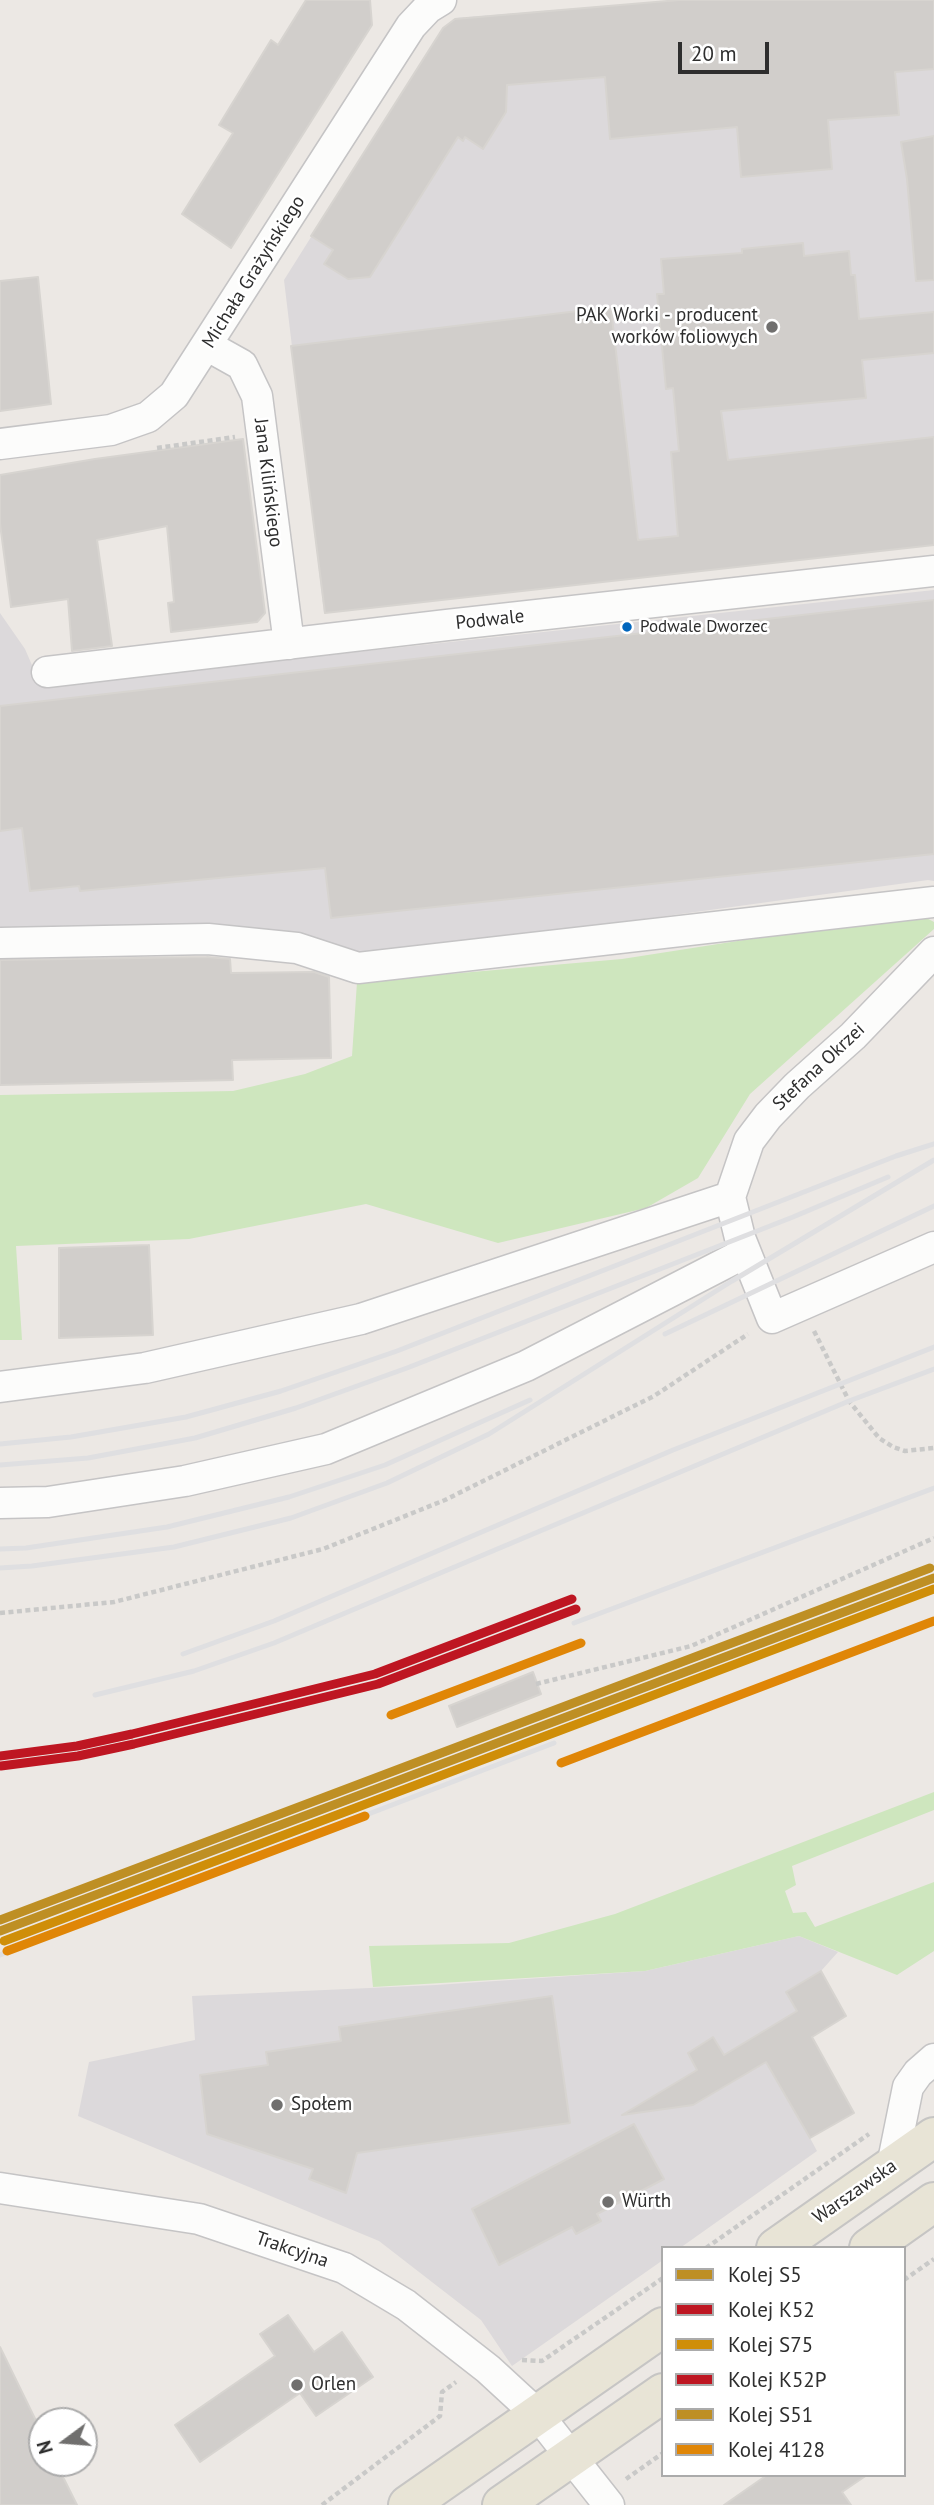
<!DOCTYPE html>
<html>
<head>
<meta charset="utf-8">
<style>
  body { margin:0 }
  #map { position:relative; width:934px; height:2505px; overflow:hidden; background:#ece8e4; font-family:"PT Sans",sans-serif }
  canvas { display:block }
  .legend { position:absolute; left:661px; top:2246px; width:245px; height:231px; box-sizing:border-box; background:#fff; border:2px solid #ababab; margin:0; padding:9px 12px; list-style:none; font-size:21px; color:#2e2e2e }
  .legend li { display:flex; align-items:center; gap:14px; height:35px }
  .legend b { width:35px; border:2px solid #ababab }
  .north { position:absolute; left:28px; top:2407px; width:70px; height:70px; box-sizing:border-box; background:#fff; border:2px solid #ababab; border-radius:50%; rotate:254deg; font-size:19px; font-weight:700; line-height:28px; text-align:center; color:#2e2e2e }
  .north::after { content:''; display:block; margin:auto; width:24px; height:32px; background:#706f6e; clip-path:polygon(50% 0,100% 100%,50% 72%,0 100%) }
  .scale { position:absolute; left:678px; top:42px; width:91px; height:32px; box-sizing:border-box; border:4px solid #2e2e2e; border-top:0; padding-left:9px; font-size:21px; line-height:24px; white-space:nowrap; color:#2e2e2e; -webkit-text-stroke:5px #fff; paint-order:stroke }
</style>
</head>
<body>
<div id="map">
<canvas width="934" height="2505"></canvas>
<ul class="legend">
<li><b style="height:9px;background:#be8f24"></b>Kolej S5</li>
<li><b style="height:9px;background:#be1622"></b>Kolej K52</li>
<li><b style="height:9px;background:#cf8e09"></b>Kolej S75</li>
<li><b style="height:9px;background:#be1622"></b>Kolej K52P</li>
<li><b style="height:9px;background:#be8f24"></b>Kolej S51</li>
<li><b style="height:9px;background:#e08607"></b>Kolej 4128</li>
</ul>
<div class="north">N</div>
<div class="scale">20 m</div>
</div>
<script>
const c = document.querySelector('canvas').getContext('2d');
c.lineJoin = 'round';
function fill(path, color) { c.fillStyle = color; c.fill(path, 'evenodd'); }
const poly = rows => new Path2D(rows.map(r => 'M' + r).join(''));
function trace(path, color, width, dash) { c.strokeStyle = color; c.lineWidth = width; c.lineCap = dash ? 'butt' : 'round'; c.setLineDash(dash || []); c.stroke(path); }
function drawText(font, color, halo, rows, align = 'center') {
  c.font = font + ' "PT Sans",sans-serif'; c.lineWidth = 5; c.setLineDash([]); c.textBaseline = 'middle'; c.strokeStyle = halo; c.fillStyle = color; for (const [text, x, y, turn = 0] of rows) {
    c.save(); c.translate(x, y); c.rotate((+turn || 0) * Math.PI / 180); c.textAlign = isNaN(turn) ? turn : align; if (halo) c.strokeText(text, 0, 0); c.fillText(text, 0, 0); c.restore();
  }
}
fill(poly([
  [680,0,934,0,934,545,324,613,284,280,442,29,456,18],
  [934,590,934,881,928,880,390,954,0,944,0,613,25,649,41,686],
  [799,1936,838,1952,821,1971,846,2016,812,2037,854,2113,810,2138,817,2151,680,2248,663,2248,663,2260,512,2366,481,2320,379,2241,78,2116,89,2062,195,2040,192,1996,436,1985,645,1971]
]), '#dcd9db');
fill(poly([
  [917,913,934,922,934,929,750,1094,698,1178,646,1208,498,1243,366,1204,189,1239,16,1246,22,1340,0,1340,0,1095,233,1091,305,1074,352,1056,357,982,622,959],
  [934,1792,934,1810,792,1866,796,1885,785,1891,793,1913,806,1912,815,1927,934,1882,934,1951,897,1975,799,1936,645,1971,373,1987,369,1946,509,1943,615,1914]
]), '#cee6be');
const building = poly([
  [306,0,370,0,372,25,231,248,182,214,233,133,219,125,271,40,278,45,306,0],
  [679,0,934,0,934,69,895,72,899,115,828,120,832,169,741,177,737,127,610,139,605,77,507,85,506,112,483,149,465,137,463,141,458,137,370,277,348,279,324,264,333,250,311,236,443,28,455,19,679,0],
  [934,136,934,280,916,281,907,179,901,142,934,136],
  [803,243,804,256,849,251,851,275,855,275,859,319,934,312,934,353,862,360,866,398,721,411,728,460,934,437,934,545,325,613,291,346,578,311,578,314,611,309,638,540,678,536,671,452,679,451,673,388,666,389,657,294,664,294,661,259,742,253,742,249,803,243],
  [38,277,51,404,0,411,0,281,38,277],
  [243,439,265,613,257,622,171,632,168,603,174,602,167,526,97,540,112,646,72,651,68,599,11,607,0,524,0,475,95,459,243,439],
  [934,600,934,854,331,918,325,868,80,891,79,886,30,891,22,828,0,831,0,706,934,600],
  [207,957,230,959,231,973,314,972,329,977,331,1058,232,1060,233,1080,0,1085,0,960,207,957],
  [149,1245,153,1335,59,1338,59,1248,149,1245],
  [533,1672,541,1694,457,1727,449,1706,533,1672],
  [821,1971,846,2016,812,2037,854,2113,810,2138,766,2062,693,2105,622,2115,697,2070,688,2053,713,2037,724,2055,797,2011,786,1992,821,1971],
  [552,1996,570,2123,357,2153,346,2193,309,2179,313,2169,207,2134,200,2075,268,2065,266,2052,341,2041,339,2027,552,1996],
  [634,2124,664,2179,597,2214,601,2221,576,2234,572,2227,499,2265,472,2209,634,2124],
  [288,2315,314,2352,342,2332,373,2377,316,2416,300,2393,200,2462,175,2425,275,2356,260,2334,288,2315],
  [0,2347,42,2433,42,2463,56,2463,77,2505,0,2505,0,2347],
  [767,2475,867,2475,842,2492,851,2505,724,2505,767,2475]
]);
fill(building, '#d1cecb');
trace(building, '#d7d4d0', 2);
const minor = poly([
  [208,346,242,365,257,396,289,644],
  [0,444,111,430,148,417,174,395,411,26,428,8,441,0],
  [47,672,447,625,934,571],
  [0,943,208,939,297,948,358,968,934,902],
  [934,952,853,1036,797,1086,768,1116,749,1141,730,1197,740,1238,772,1318,934,1247],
  [0,1387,145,1368,361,1319,730,1197],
  [0,1503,48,1502,185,1481,326,1449,526,1366,745,1253],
  [892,2166,908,2087,918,2073,934,2059],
  [0,2188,199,2219,344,2268,406,2305,488,2369,538,2415,609,2505]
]);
const major = poly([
  [776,2248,934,2137],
  [869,2248,934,2202],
  [408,2505,663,2327],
  [502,2505,663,2393]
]);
trace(minor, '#c5c4c5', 33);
trace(major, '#c6c5c4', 42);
trace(poly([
  [157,448,235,437],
  [814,1331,849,1401,879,1438,893,1447,905,1451,934,1448],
  [0,1613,114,1602,323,1549,445,1500,654,1396,748,1334],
  [536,1684,691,1646,934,1538],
  [706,2248,869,2134],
  [904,2280,934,2259],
  [522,2360,542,2361,663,2278],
  [626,2479,663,2453],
  [322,2505,440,2416,442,2392,456,2382]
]), '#c9c9c8', 4.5, [5, 3.5]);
trace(minor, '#fcfcfb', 30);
trace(major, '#e8e4d6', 38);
trace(poly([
  [665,1334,934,1206],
  [0,1444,71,1437,186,1417,281,1391,397,1351,896,1156,934,1144],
  [0,1465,88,1458,195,1438,296,1408,407,1368,793,1217,888,1177],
  [0,1549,26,1548,167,1527,289,1497,385,1465,530,1400],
  [0,1568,32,1566,174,1547,291,1518,387,1483,489,1434,732,1281,934,1160],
  [574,1623,934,1488],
  [183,1654,274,1621,673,1450,934,1347],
  [95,1695,194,1671,274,1643,849,1401,934,1369],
  [0,1955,554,1743]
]), '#dfdfe1', 5);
trace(poly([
  [0,1931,934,1578]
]), '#be8f24', 9);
trace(poly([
  [0,1756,77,1746,132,1734,375,1674,572,1599]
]), '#be1622', 9);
trace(poly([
  [4,1941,934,1589]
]), '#cf8e09', 9);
trace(poly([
  [1,1766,78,1756,134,1744,378,1684,576,1609]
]), '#be1622', 9);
trace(poly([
  [0,1920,930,1568]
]), '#be8f24', 9);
trace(poly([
  [391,1715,581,1643],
  [561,1763,934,1621],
  [7,1951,365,1816]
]), '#e08607', 9);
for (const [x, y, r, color] of [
  [772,327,7,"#706f6e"],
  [627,627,6,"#0065bd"],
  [277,2105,7,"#706f6e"],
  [608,2202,7,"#706f6e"],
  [297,2385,7,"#706f6e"]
]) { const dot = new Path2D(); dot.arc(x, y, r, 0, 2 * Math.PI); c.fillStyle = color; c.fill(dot); trace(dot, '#fff', 2.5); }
drawText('17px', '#2e2e2e', '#fff', [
  ["Podwale Dworzec",640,627]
], 'left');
drawText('19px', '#2e2e2e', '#fff', [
  ["Michała Grażyńskiego",254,272,-58],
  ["Jana Kilińskiego",268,483,83],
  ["Podwale",490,620,-6],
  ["Stefana Okrzei",819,1067,-43],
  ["Warszawska",855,2192,-35],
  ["Trakcyjna",292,2250,19]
]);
drawText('19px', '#2e2e2e', '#fff', [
  ["PAK Worki - producent",758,316,"right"],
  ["worków foliowych",758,338,"right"],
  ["Społem",291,2105],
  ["Würth",622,2202],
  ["Orlen",311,2385]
], 'left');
</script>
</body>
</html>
